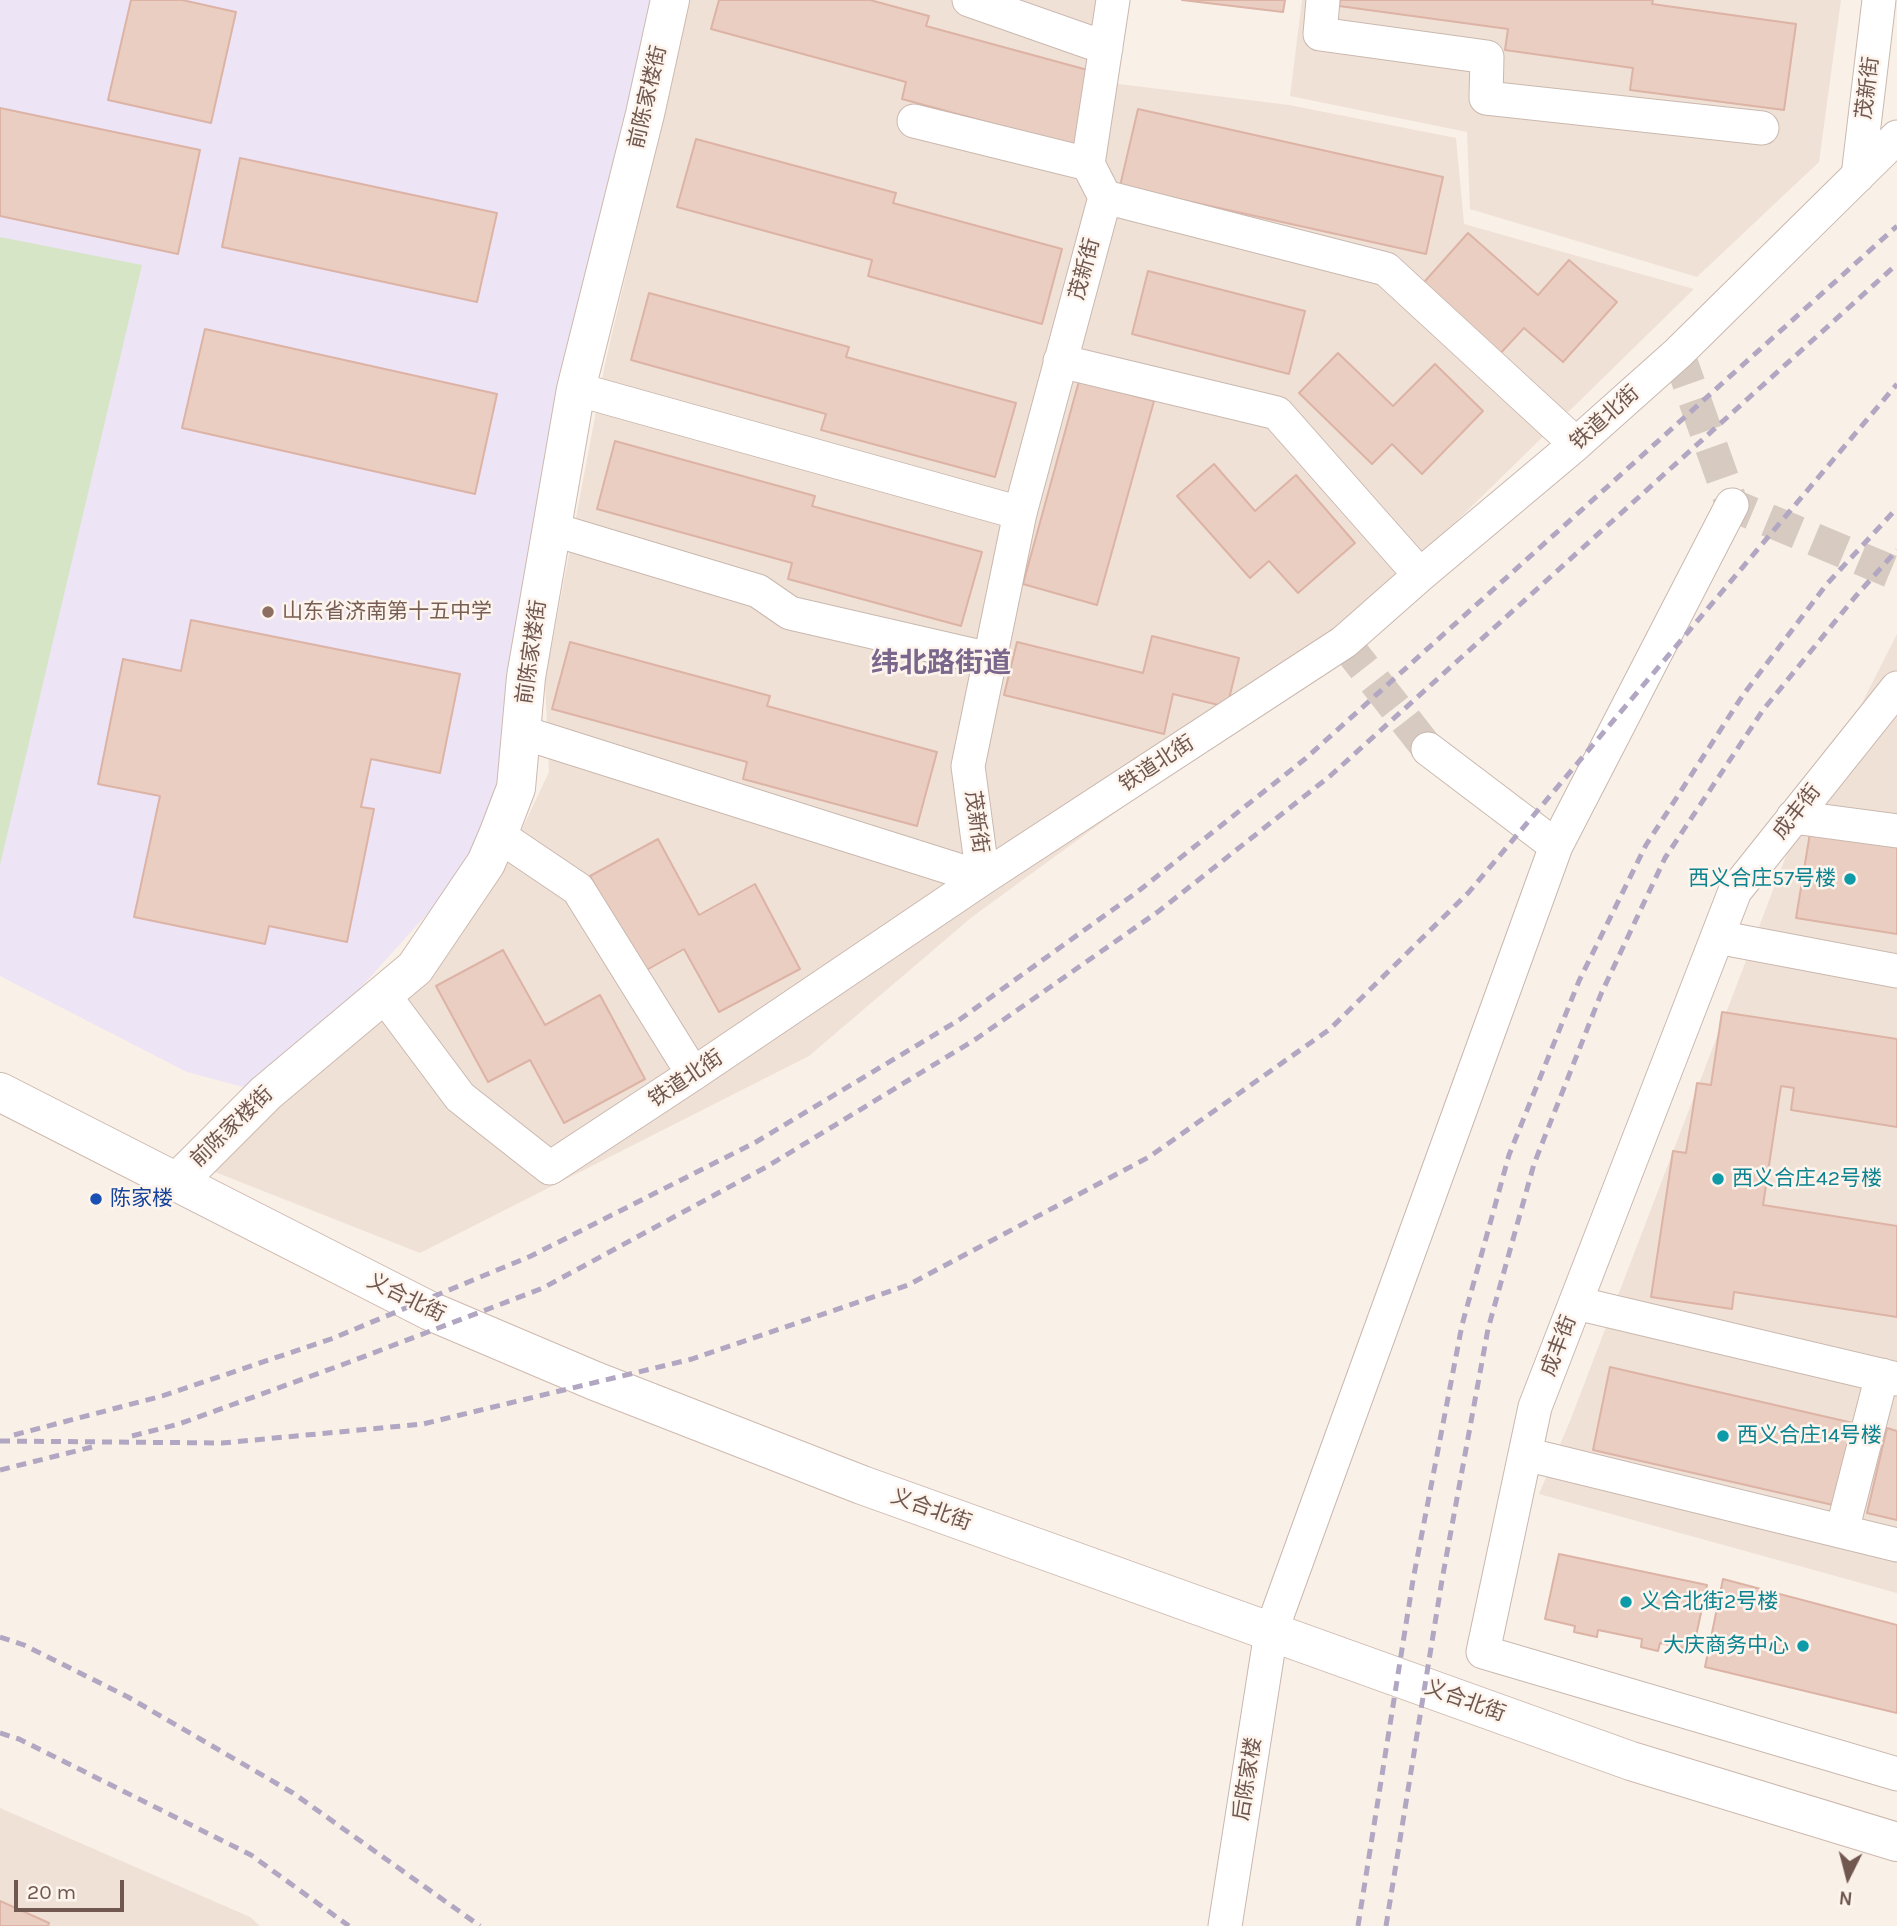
<!DOCTYPE html>
<html>
<head>
<meta charset="utf-8">
<style>
  body { margin:0 }
  #map { position:relative; width:1897px; height:1926px; overflow:hidden; background:#f9f0e7; font-family:Karla,sans-serif }
  canvas { display:block }
  .north { position:absolute; left:1813px; top:1842px; width:70px; height:70px; -webkit-text-stroke:5px #fdf5ed; paint-order:stroke; rotate:186deg; font-size:19px; font-weight:700; line-height:28px; text-align:center; color:#70574f }
  .north::after { content:''; display:block; margin:auto; width:24px; height:32px; background:#70574f; clip-path:polygon(50% 0,100% 100%,50% 72%,0 100%) }
  .scale { position:absolute; left:14px; top:1880px; width:110px; height:32px; box-sizing:border-box; border:4px solid #70574f; border-top:0; padding-left:9px; font-size:21px; line-height:24px; white-space:nowrap; color:#70574f; -webkit-text-stroke:5px #fdf5ed; paint-order:stroke }
</style>
</head>
<body>
<div id="map">
<canvas width="1897" height="1926"></canvas>
<div class="north">N</div>
<div class="scale">20 m</div>
</div>
<script>
const c = document.querySelector('canvas').getContext('2d');
c.lineJoin = 'round';
function fill(path, color) { c.fillStyle = color; c.fill(path, 'evenodd'); }
const poly = rows => new Path2D(rows.map(r => 'M' + r).join(''));
function trace(path, color, width, dash) { c.strokeStyle = color; c.lineWidth = width; c.lineCap = dash ? 'butt' : 'round'; c.setLineDash(dash || []); c.stroke(path); }
function drawText(font, color, halo, rows, align = 'center') {
  c.font = font + ' Karla,"Noto Sans SC",sans-serif'; c.lineWidth = 5; c.setLineDash([]); c.textBaseline = 'middle'; c.strokeStyle = halo; c.fillStyle = color; for (const [text, x, y, turn = 0] of rows) {
    c.save(); c.translate(x, y); c.rotate((+turn || 0) * Math.PI / 180); c.textAlign = isNaN(turn) ? turn : align; if (halo) c.strokeText(text, 0, 0); c.fillText(text, 0, 0); c.restore();
  }
}
fill(poly([
  [690,0,1114,0,1111,83,1289,105,1456,138,1464,224,1694,289,1286,688,972,917,809,1056,420,1253,210,1170,428,974,506,863,549,772,545,681,605,364],
  [1302,0,1841,0,1819,162,1697,277,1470,209,1467,132,1290,96],
  [1897,634,1897,1593,1539,1494,1570,1421,1791,843],
  [0,1808,250,1917,260,1926,0,1926]
]), '#f0e1d6');
fill(poly([
  [0,0,658,0,498,835,266,1093,187,1072,0,976]
]), '#ede4f6');
fill(poly([
  [0,237,142,265,0,865]
]), '#d7e5c7');
const building = poly([
  [131,0,182,0,236,12,211,123,108,100,131,0],
  [719,0,870,0,929,16,926,26,1095,72,1075,146,902,99,906,82,711,29,719,0],
  [1182,0,1285,0,1283,12,1182,0],
  [1340,0,1653,0,1652,4,1796,24,1784,110,1630,90,1633,68,1505,50,1508,29,1339,6,1340,0],
  [0,108,200,150,178,254,0,216,0,108],
  [1138,109,1443,177,1426,254,1120,186,1138,109],
  [696,139,896,193,893,203,1062,249,1042,324,868,276,872,260,677,207,696,139],
  [240,158,497,213,477,302,222,247,240,158],
  [1468,233,1538,295,1569,260,1617,302,1563,362,1524,328,1496,358,1418,289,1468,233],
  [1148,271,1305,311,1289,374,1132,334,1148,271],
  [649,293,849,347,846,357,1016,403,995,477,821,430,826,414,631,360,649,293],
  [205,329,497,394,475,494,182,428,205,329],
  [1338,353,1393,406,1435,364,1483,411,1422,474,1392,444,1372,464,1299,393,1338,353],
  [1079,381,1154,401,1097,605,1023,584,1079,381],
  [615,441,815,496,812,506,982,552,961,626,788,579,792,563,597,509,615,441],
  [1214,464,1255,511,1296,475,1355,543,1298,593,1269,561,1250,578,1177,496,1214,464],
  [191,620,460,674,440,773,371,759,361,807,374,809,347,942,269,926,265,944,134,917,160,796,98,784,123,659,181,671,191,620],
  [1152,636,1239,658,1227,707,1173,694,1164,734,1004,695,1017,642,1143,673,1152,636],
  [570,642,770,696,767,706,937,752,917,826,743,779,747,762,552,709,570,642],
  [1811,827,1897,841,1897,934,1796,918,1811,827],
  [658,839,699,915,755,884,800,969,719,1012,684,949,643,972,590,876,658,839],
  [503,950,545,1025,600,995,645,1079,564,1123,530,1060,488,1082,436,986,503,950],
  [1722,1012,1897,1039,1897,1127,1791,1110,1794,1088,1781,1086,1763,1205,1897,1226,1897,1317,1734,1292,1732,1309,1651,1297,1673,1151,1686,1153,1697,1083,1711,1085,1722,1012],
  [1610,1367,1853,1423,1833,1505,1593,1450,1610,1367],
  [1887,1428,1897,1431,1897,1520,1867,1513,1887,1428],
  [1559,1554,1707,1585,1693,1650,1660,1643,1658,1651,1641,1647,1642,1639,1598,1630,1597,1637,1574,1632,1575,1626,1545,1619,1559,1554],
  [1723,1579,1897,1625,1897,1713,1705,1667,1723,1579],
  [0,1901,49,1923,48,1926,0,1926,0,1901]
]);
fill(building, '#ebcec2');
trace(building, '#dcb3a5', 2);
trace(poly([
  [1678,353,1732,505,1897,574],
  [1344,642,1428,749]
]), '#d7cac1', 33, [33, 17]);
const street = poly([
  [969,0,1106,48],
  [1323,0,1320,34,1487,57,1486,98,1762,128],
  [914,121,1088,164],
  [1858,176,1879,0],
  [1105,197,1386,269,1576,444],
  [1105,197,1088,164,1113,0],
  [1060,361,1277,413,1420,575],
  [576,389,1020,513],
  [552,529,758,591,790,613,990,659],
  [1897,688,1735,891,1535,1407,1483,1652,1897,1774],
  [521,732,983,878,968,766,1020,513,1105,197],
  [1428,749,1556,846],
  [1793,817,1897,831],
  [498,835,578,889,693,1074],
  [1717,937,1897,971],
  [383,994,460,1097,550,1168,693,1074,983,878,1344,642,1420,575,1576,444,1678,353,1897,137],
  [1576,1303,1897,1379],
  [1525,1454,1897,1545],
  [1842,1531,1882,1375],
  [1225,1926,1271,1632,1556,846,1732,505]
]);
const secondary = poly([
  [0,1092,430,1311,595,1381,862,1485,1631,1761,1897,1842],
  [176,1183,266,1093,415,968,486,863,498,835,516,788,526,677,576,389,645,114,670,0]
]);
trace(street, '#cab8af', 35);
trace(secondary, '#ceb9af', 40);
trace(street, '#fff', 33);
trace(secondary, '#fff', 38);
trace(poly([
  [14,1435,162,1396,331,1339,531,1256,756,1142,959,1020,1136,893,1305,759,1897,226],
  [132,1436,179,1424,347,1363,543,1288,768,1166,976,1039,1159,911,1330,776,1897,264],
  [0,1441,222,1443,423,1424,692,1359,908,1285,1149,1157,1330,1029,1469,892,1897,384],
  [0,1470,92,1447],
  [0,1637,24,1645,128,1697,293,1793,480,1926],
  [0,1733,19,1739,251,1855,349,1926],
  [1358,1926,1413,1580,1462,1325,1509,1155,1579,981,1646,845,1743,695,1826,585,1897,508],
  [1386,1926,1442,1580,1488,1329,1534,1164,1601,994,1665,858,1763,710,1855,597,1897,550]
]), '#b2a7c2', 5, [10, 7]);
for (const [x, y, r, color] of [
  [268,612,7,"#8d6e63"],
  [1850,879,7,"#0f9aa8"],
  [1718,1179,7,"#0f9aa8"],
  [96,1199,7,"#1a4fb4"],
  [1723,1436,7,"#0f9aa8"],
  [1626,1602,7,"#0f9aa8"],
  [1803,1646,7,"#0f9aa8"]
]) { const dot = new Path2D(); dot.arc(x, y, r, 0, 2 * Math.PI); c.fillStyle = color; c.fill(dot); trace(dot, '#fdf5ed', 2.5); }
drawText('21px', '#70574f', '#fdf5ed', [
  ["茂新街",1868,88,-83],
  ["前陈家楼街",648,97,-77],
  ["茂新街",1085,269,-75],
  ["铁道北街",1605,418,-42],
  ["前陈家楼街",532,652,-82],
  ["铁道北街",1157,764,-33],
  ["成丰街",1797,812,-52],
  ["茂新街",976,822,82],
  ["铁道北街",686,1079,-34],
  ["前陈家楼街",232,1127,-44],
  ["义合北街",406,1298,26],
  ["成丰街",1559,1346,-69],
  ["义合北街",931,1510,20],
  ["义合北街",1465,1701,20],
  ["后陈家楼",1248,1779,-81]
]);
drawText('21px', '#785e54', '#fdf5ed', [
  ["山东省济南第十五中学",282,612]
], 'left');
drawText('21px', '#0d838f', '#fdf5ed', [
  ["西义合庄57号楼",1836,879,"right"],
  ["西义合庄42号楼",1732,1179],
  ["西义合庄14号楼",1737,1436],
  ["义合北街2号楼",1640,1602],
  ["大庆商务中心",1789,1646,"right"]
], 'left');
drawText('21px', '#164399', '#fdf5ed', [
  ["陈家楼",110,1199]
], 'left');
drawText('bold 28px', '#7b668c', '#fdf5ed', [
  ["纬北路街道",941,664]
]);
</script>
</body>
</html>
